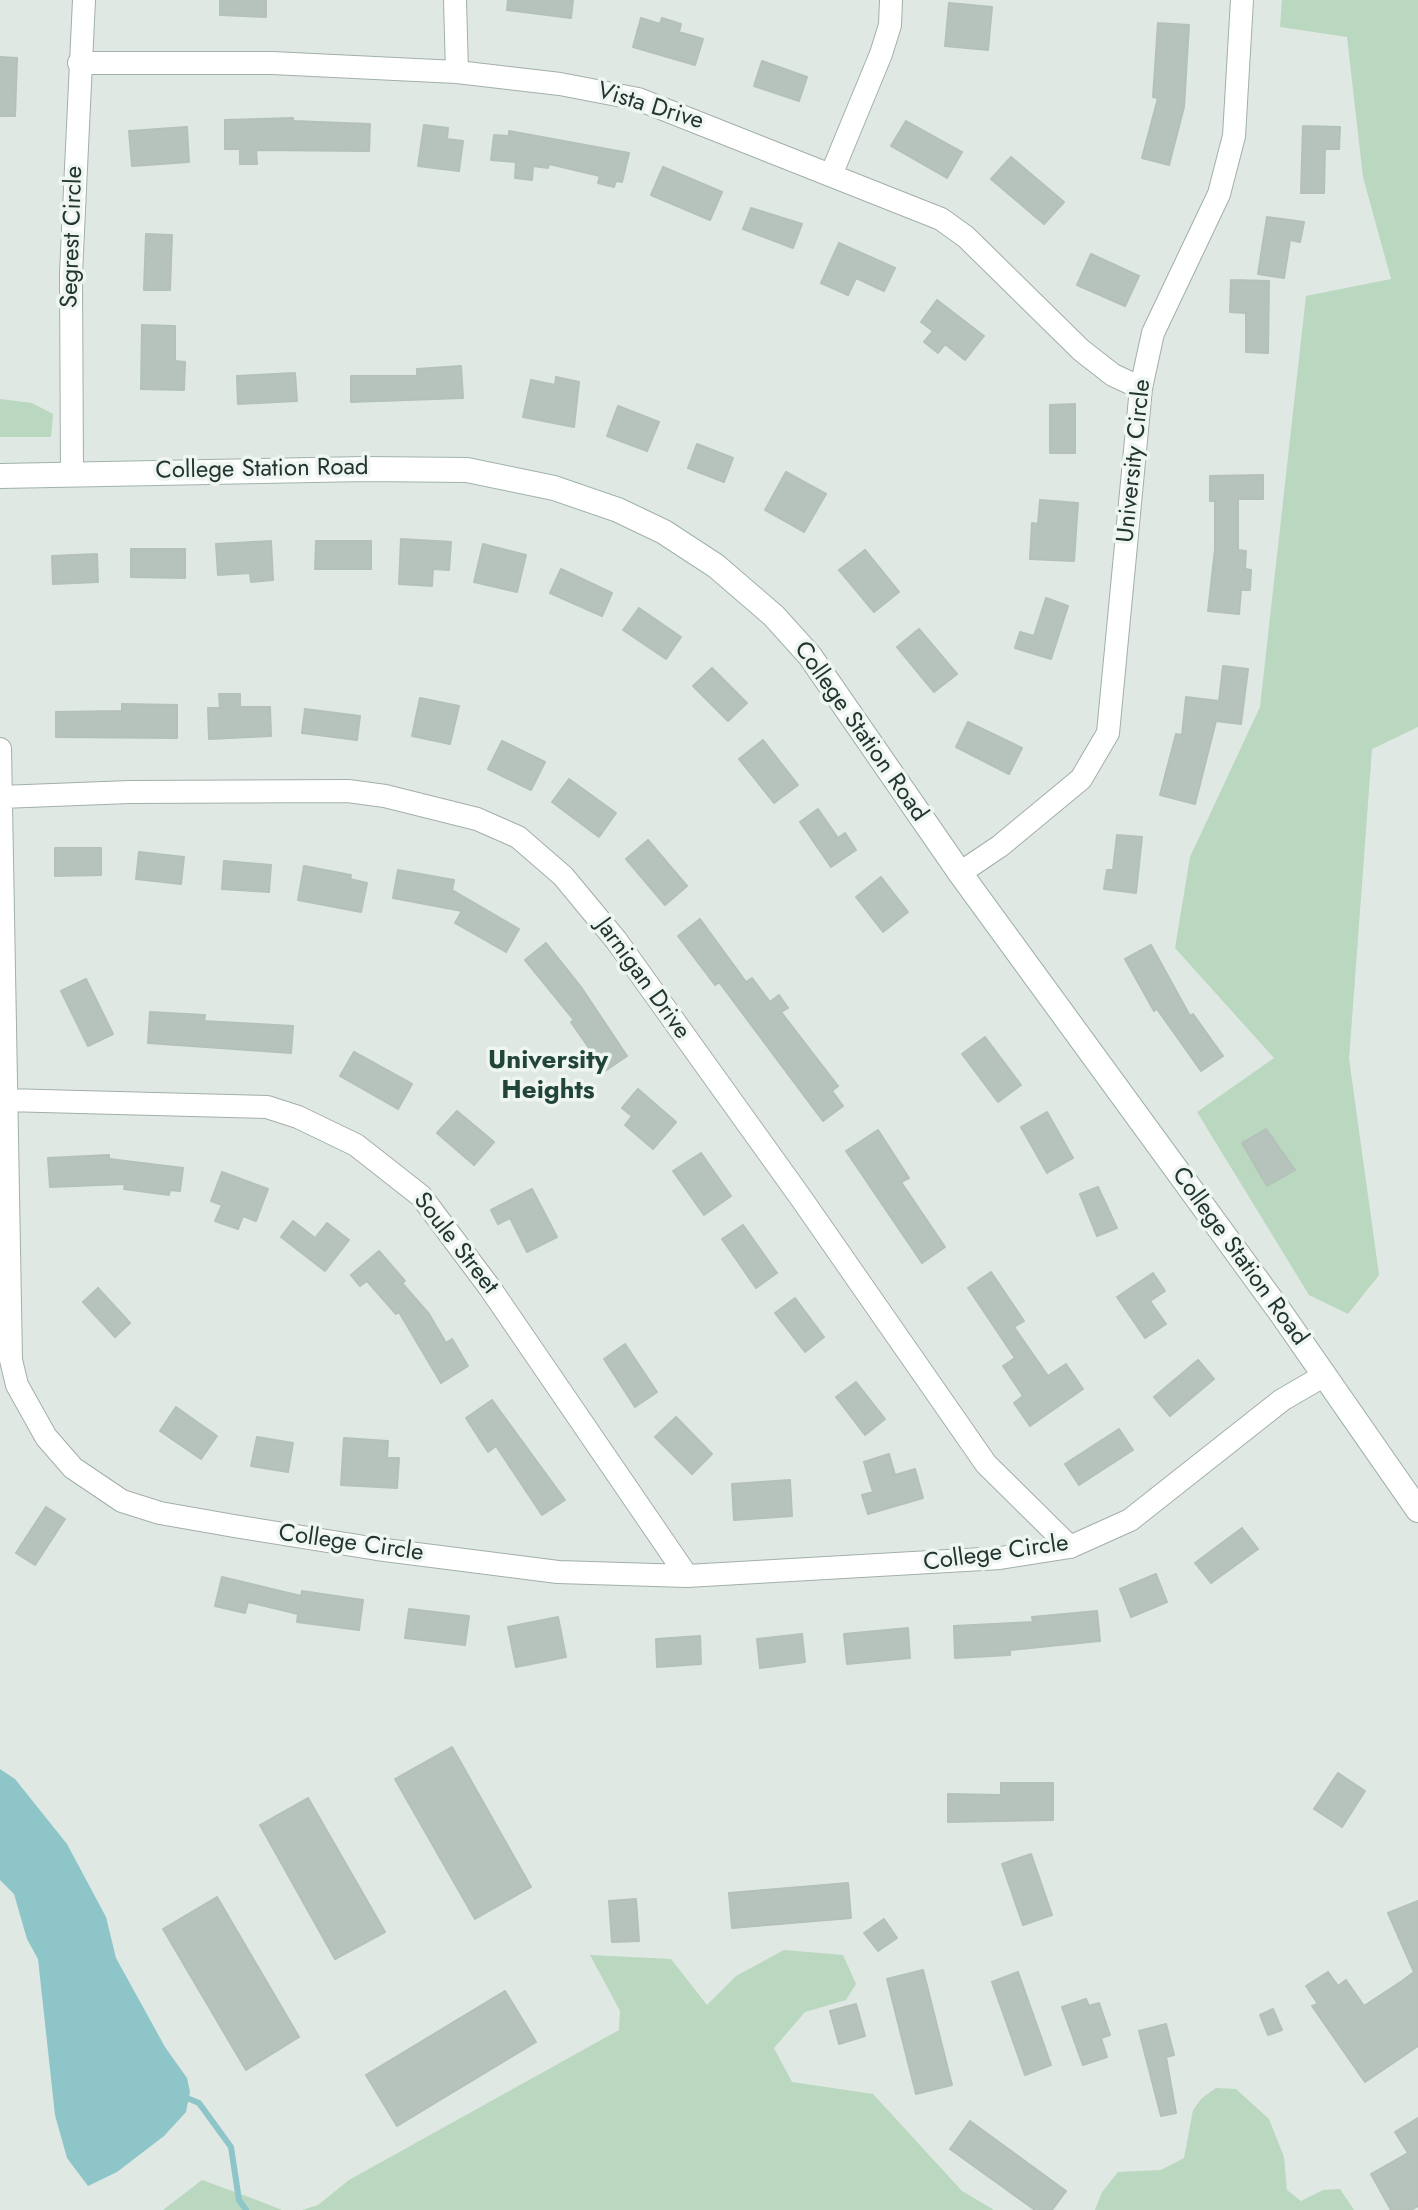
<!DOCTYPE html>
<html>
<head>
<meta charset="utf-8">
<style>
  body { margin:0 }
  canvas { display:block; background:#dfe8e3 }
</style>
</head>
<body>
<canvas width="1418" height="2210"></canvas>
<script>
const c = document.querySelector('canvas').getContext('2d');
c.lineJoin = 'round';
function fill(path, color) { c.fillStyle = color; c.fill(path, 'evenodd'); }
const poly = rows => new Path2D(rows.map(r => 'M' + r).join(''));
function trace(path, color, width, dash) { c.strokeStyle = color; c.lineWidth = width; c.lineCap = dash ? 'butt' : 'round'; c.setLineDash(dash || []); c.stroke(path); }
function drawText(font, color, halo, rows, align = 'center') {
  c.font = font + ' Jost,sans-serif'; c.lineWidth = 7; c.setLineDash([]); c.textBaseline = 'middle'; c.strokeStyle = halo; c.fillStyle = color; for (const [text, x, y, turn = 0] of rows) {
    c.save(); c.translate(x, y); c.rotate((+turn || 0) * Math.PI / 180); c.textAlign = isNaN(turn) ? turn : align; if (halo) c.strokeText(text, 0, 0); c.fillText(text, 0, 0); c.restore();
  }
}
fill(poly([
  [1282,0,1418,0,1418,727,1372,749,1349,1059,1379,1275,1348,1314,1309,1295,1197,1112,1274,1058,1175,948,1190,857,1260,707,1306,296,1391,279,1363,177,1347,37,1280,27],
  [0,399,32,403,53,414,51,437,0,437],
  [784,1950,843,1955,856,1984,846,2000,805,2012,774,2048,792,2082,873,2094,962,2191,994,2210,302,2210,318,2205,349,2180,619,2030,620,2011,590,1955,671,1959,707,2005,736,1976],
  [1216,2088,1236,2089,1269,2119,1284,2157,1287,2190,1301,2201,1323,2190,1340,2189,1354,2210,1095,2210,1102,2192,1118,2172,1161,2170,1184,2158,1193,2110,1202,2098],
  [202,2180,254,2199,282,2210,163,2210]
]), '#bad7bf');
fill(poly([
  [0,1769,15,1779,67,1844,106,1917,116,1958,165,2047,187,2078,190,2092,186,2112,164,2136,117,2172,88,2186,67,2158,55,2115,38,1959,27,1939,14,1894,0,1880]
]), '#8dc5c8');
trace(poly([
  [182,2096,199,2103,231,2147,239,2200,246,2210]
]), '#8dc5c8', 6);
const building = poly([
  [220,0,266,0,266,17,220,15,220,0],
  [508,0,573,0,571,18,507,10,508,0],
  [949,3,992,7,988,50,945,46,949,3],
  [641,18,660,24,662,18,681,24,679,32,703,39,695,65,633,47,641,18],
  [1158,23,1189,25,1184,107,1169,165,1142,158,1158,98,1153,97,1158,23],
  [0,57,17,58,15,116,0,116,0,57],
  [762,61,807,77,799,101,754,86,762,61],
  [293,118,293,121,370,124,369,151,256,150,257,164,240,164,240,149,225,149,225,120,293,118],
  [906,121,962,152,947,178,891,146,906,121],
  [424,125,448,128,447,139,463,141,459,171,418,166,424,125],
  [1303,126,1340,127,1339,149,1325,149,1324,193,1301,193,1303,126],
  [187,127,189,162,132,166,129,131,187,127],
  [509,131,629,153,622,182,616,181,614,187,598,183,600,176,549,164,548,168,533,166,532,180,515,178,516,162,491,160,494,135,509,136,509,131],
  [1011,157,1064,202,1044,224,991,179,1011,157],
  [663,167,722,192,710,220,651,195,663,167],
  [751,208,802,224,793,248,743,229,751,208],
  [1267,217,1304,222,1300,242,1290,240,1284,278,1258,274,1267,217],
  [146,234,172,235,170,290,144,290,146,234],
  [839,243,895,268,884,291,856,278,848,295,821,283,839,243],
  [1091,254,1139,276,1125,306,1077,285,1091,254],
  [1231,280,1269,281,1268,353,1246,352,1246,313,1230,312,1231,280],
  [937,300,984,336,965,360,945,344,938,353,924,342,933,331,921,322,937,300],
  [142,325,175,326,175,361,185,362,184,390,141,389,142,325],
  [461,366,463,398,351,402,351,376,417,376,417,369,461,366],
  [295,373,297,401,238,404,237,376,295,373],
  [556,377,579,382,574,427,523,417,531,380,555,385,556,377],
  [1075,404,1075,453,1050,453,1050,405,1075,404],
  [618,406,659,422,647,451,607,436,618,406],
  [697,444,733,458,724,482,688,468,697,444],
  [786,472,826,494,804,532,765,510,786,472],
  [1263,475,1263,499,1238,499,1238,550,1246,551,1245,569,1251,570,1250,590,1241,590,1239,614,1208,611,1215,549,1215,501,1210,501,1210,476,1263,475],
  [1040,500,1078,503,1074,561,1030,559,1032,523,1038,524,1040,500],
  [401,539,451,542,449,570,433,569,432,586,399,584,401,539],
  [271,541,273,580,251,582,250,573,218,575,216,544,271,541],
  [316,541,371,541,371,569,315,569,316,541],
  [483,544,526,555,517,592,474,582,483,544],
  [131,549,185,549,185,578,131,577,131,549],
  [865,550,899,592,874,612,839,570,865,550],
  [97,554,98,582,53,584,52,556,97,554],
  [561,569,612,593,602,616,550,593,561,569],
  [1046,598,1068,606,1051,659,1015,648,1020,632,1034,636,1046,598],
  [639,608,681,637,666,659,623,630,639,608],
  [919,629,957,674,934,692,897,647,919,629],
  [1223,666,1248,669,1241,724,1216,721,1195,804,1160,795,1176,734,1182,735,1186,697,1219,701,1223,666],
  [712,668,747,703,728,721,693,686,712,668],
  [219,694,240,694,240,707,270,707,271,736,209,739,208,708,220,708,219,694],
  [420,698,459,706,450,744,412,736,420,698],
  [122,704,177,705,177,738,56,737,56,712,122,711,122,704],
  [305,709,360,716,357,740,302,733,305,709],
  [968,722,1022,748,1009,774,956,747,968,722],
  [763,740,798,785,774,803,739,759,763,740],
  [502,741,545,762,531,790,488,769,502,741],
  [569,779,616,813,599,837,552,802,569,779],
  [818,809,838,838,845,833,856,850,831,867,800,822,818,809],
  [1117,835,1142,837,1136,893,1104,889,1107,870,1113,870,1117,835],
  [648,840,687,886,665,905,626,859,648,840],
  [55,848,101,848,101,875,55,876,55,848],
  [139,852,184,857,181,884,136,879,139,852],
  [224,861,271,865,269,892,222,889,224,861],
  [304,866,351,875,350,879,367,883,361,912,298,900,304,866],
  [398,870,454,880,452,890,519,929,506,952,455,923,462,911,393,898,398,870],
  [881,877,908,912,883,932,856,897,881,877],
  [700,919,746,982,752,978,770,1002,779,995,788,1008,781,1012,838,1086,832,1091,843,1106,823,1121,719,982,715,985,678,936,700,919],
  [546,943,581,987,627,1056,605,1071,571,1022,574,1020,525,960,546,943],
  [1151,945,1190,1016,1193,1014,1223,1056,1201,1071,1157,1009,1154,1011,1125,959,1151,945],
  [86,979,113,1034,88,1046,61,991,86,979],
  [150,1012,205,1015,204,1021,293,1026,291,1053,148,1043,150,1012],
  [985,1037,1021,1085,998,1102,962,1054,985,1037],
  [354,1052,412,1084,398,1109,340,1076,354,1052],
  [638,1089,676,1122,653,1149,625,1125,632,1116,622,1108,638,1089],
  [457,1111,494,1142,474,1165,437,1133,457,1111],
  [1047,1112,1073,1158,1047,1173,1021,1127,1047,1112],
  [1266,1129,1295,1170,1267,1186,1242,1143,1266,1129],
  [878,1130,909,1178,901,1182,945,1247,922,1263,846,1151,878,1130],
  [701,1153,731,1196,704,1215,673,1171,701,1153],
  [109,1155,109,1159,183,1168,180,1191,170,1190,169,1195,124,1189,125,1184,50,1187,48,1158,109,1155],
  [222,1172,268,1189,256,1221,243,1216,238,1229,215,1221,222,1205,211,1201,222,1172],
  [1098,1187,1117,1228,1097,1236,1080,1194,1098,1187],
  [532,1189,557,1237,527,1252,510,1218,498,1224,491,1210,532,1189],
  [293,1221,315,1238,327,1223,349,1240,325,1271,281,1237,293,1221],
  [743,1225,777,1273,756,1288,722,1239,743,1225],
  [379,1251,405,1281,402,1283,429,1314,446,1343,452,1339,468,1366,441,1383,399,1312,396,1314,367,1281,360,1286,351,1275,379,1251],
  [991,1272,1024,1321,1014,1327,1048,1376,1066,1364,1083,1389,1030,1426,1014,1403,1023,1396,1003,1366,1015,1358,968,1288,991,1272],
  [1153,1273,1165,1291,1150,1301,1166,1324,1145,1338,1117,1297,1153,1273],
  [98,1288,130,1323,115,1337,83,1302,98,1288],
  [795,1298,824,1337,805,1352,775,1313,795,1298],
  [625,1344,657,1392,635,1407,604,1359,625,1344],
  [1198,1360,1214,1379,1170,1416,1154,1397,1198,1360],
  [856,1382,885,1419,865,1435,836,1397,856,1382],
  [492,1400,565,1500,542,1515,496,1446,488,1452,466,1418,492,1400],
  [176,1407,217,1436,201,1459,160,1431,176,1407],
  [676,1417,712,1454,692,1474,655,1437,676,1417],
  [1119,1429,1133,1450,1079,1485,1065,1464,1119,1429],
  [257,1437,293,1443,288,1472,251,1466,257,1437],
  [344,1438,388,1441,387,1458,399,1458,397,1488,341,1485,344,1438],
  [889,1454,895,1475,915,1469,923,1498,868,1514,862,1495,873,1492,864,1462,889,1454],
  [790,1480,792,1516,734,1520,732,1484,790,1480],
  [46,1507,65,1519,35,1565,16,1553,46,1507],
  [1242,1528,1258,1549,1211,1583,1195,1563,1242,1528],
  [1156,1574,1167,1602,1131,1617,1120,1589,1156,1574],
  [222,1577,301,1596,302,1591,363,1600,359,1630,297,1622,298,1614,248,1602,245,1613,215,1606,222,1577],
  [409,1609,469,1616,465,1645,405,1638,409,1609],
  [1097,1611,1100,1641,1010,1650,1010,1655,955,1658,954,1626,1033,1622,1032,1617,1097,1611],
  [558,1617,566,1657,516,1667,508,1627,558,1617],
  [908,1628,910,1658,847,1664,844,1634,908,1628],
  [802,1634,805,1662,760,1668,757,1639,802,1634],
  [700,1636,701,1664,657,1667,656,1639,700,1636],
  [452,1747,531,1887,475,1919,395,1779,452,1747],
  [1338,1773,1365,1791,1342,1827,1314,1809,1338,1773],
  [1001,1783,1053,1783,1053,1820,948,1822,948,1794,1001,1795,1001,1783],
  [308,1798,385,1932,335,1959,260,1825,308,1798],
  [1031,1854,1052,1915,1023,1925,1002,1864,1031,1854],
  [848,1883,851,1918,732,1928,729,1893,848,1883],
  [217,1897,299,2037,246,2070,163,1929,217,1897],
  [636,1899,639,1941,612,1942,609,1901,636,1899],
  [1418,1901,1418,2046,1365,2082,1312,2006,1318,2004,1306,1986,1328,1972,1338,1986,1346,1980,1364,2006,1402,1981,1414,1972,1388,1913,1418,1901],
  [884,1919,897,1938,878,1951,864,1933,884,1919],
  [923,1970,952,2085,916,2094,887,1979,923,1970],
  [1018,1972,1051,2065,1025,2075,992,1982,1018,1972],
  [505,1991,536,2042,397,2126,366,2075,505,1991],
  [1086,1999,1089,2006,1099,2003,1110,2035,1101,2038,1107,2057,1083,2065,1062,2007,1086,1999],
  [856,2004,865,2036,839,2044,830,2011,856,2004],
  [1273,2009,1282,2030,1268,2035,1260,2015,1273,2009],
  [1166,2024,1174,2055,1166,2057,1176,2113,1161,2116,1139,2031,1166,2024],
  [1418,2118,1418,2206,1411,2210,1391,2210,1371,2174,1408,2153,1395,2132,1418,2118],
  [970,2121,1066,2191,1052,2210,1035,2210,950,2149,970,2121]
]);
fill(building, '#b5c3bc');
trace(building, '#b3c1b9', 2);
const street = poly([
  [455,0,457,72],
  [79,63,272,63,457,72,560,84,638,99,941,219,966,237,1081,350,1113,375,1141,388],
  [831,175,881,54,890,25,891,0],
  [72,475,71,273,84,0],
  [0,749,11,1360,17,1385,46,1437,73,1468,122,1501,160,1513,234,1526,377,1549,558,1572,687,1576,1000,1558,1070,1547,1130,1520,1282,1400,1325,1375],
  [1,797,130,792,348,791,385,796,477,819,518,837,563,876,616,940,801,1198,986,1464,1070,1547],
  [960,873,1000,846,1081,779,1108,733,1141,388,1153,333,1219,194,1234,136,1242,0],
  [5,1100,267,1107,298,1117,356,1145,421,1196,490,1288,687,1576]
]);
const secondary = poly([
  [0,476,366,469,467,470,554,488,618,510,664,532,716,566,774,616,810,656,960,873,1281,1313,1418,1510]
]);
trace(street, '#a3afa9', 24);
trace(secondary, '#a0b3aa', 26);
trace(street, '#fff', 22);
trace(secondary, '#fff', 24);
drawText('24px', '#22362f', '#eff6f2', [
  ["Vista Drive",650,107,17],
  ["Segrest Circle",73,237,-88],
  ["University Circle",1135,461,-84],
  ["College Station Road",262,470,-1],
  ["College Station Road",860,732,55],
  ["Jarnigan Drive",642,979,54],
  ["Soule Street",455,1244,52],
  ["College Station Road",1239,1257,54],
  ["College Circle",351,1544,8],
  ["College Circle",996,1554,-8]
]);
drawText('bold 26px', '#214639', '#eff6f2', [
  ["University",548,1062],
  ["Heights",548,1092]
]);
</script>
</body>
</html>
